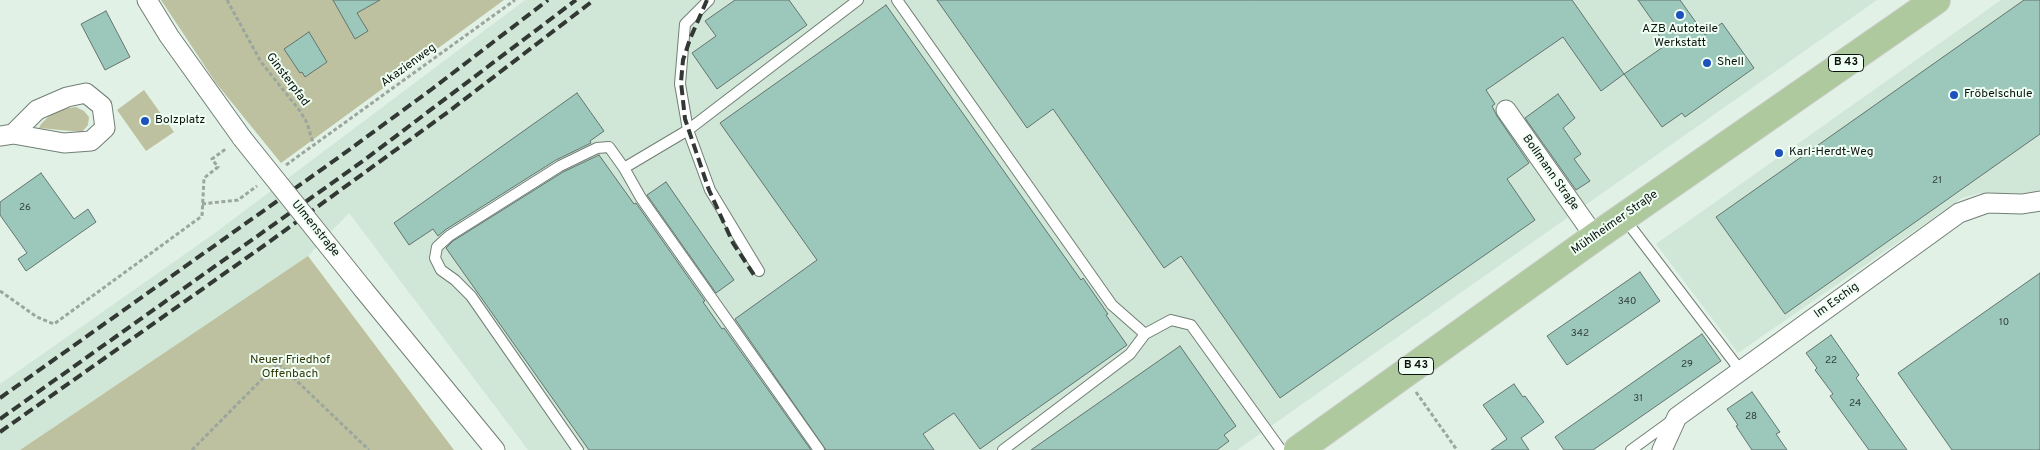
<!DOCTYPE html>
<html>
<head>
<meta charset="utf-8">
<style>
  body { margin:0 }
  canvas { display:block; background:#e2f1e6 }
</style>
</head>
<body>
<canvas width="2040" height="450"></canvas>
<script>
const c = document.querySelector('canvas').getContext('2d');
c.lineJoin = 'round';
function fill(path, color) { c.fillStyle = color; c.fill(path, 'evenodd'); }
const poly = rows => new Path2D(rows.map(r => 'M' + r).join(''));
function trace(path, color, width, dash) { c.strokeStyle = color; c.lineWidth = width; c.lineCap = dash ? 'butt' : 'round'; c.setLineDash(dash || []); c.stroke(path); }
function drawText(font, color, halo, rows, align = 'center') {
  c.font = font + ' Overpass,sans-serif'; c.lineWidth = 4; c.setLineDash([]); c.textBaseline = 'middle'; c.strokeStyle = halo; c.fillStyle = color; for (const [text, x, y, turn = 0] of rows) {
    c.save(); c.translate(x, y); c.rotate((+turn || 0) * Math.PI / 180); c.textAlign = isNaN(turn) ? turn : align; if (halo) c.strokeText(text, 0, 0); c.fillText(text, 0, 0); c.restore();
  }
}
fill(poly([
  [525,0,1877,0,1237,450,528,450,349,213,308,256,20,450,0,450,0,384,215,233],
  [2001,0,2040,0,2040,190,2026,193,1980,193,1962,198,1738,353,1656,244]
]), '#d0e6d7');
fill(poly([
  [161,0,504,0,281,163,216,83],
  [144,90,174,132,146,151,117,110],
  [76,107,84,111,89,117,88,125,82,132,39,128,41,124,51,114,63,109],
  [308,256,454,450,20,450]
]), '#bdc19f');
const building = poly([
  [333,0,380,0,357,13,368,31,355,39,333,0],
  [735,0,789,0,807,25,717,89,692,53,716,36,705,21,735,0],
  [937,0,1572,0,1624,74,1601,91,1563,37,1486,90,1495,104,1492,106,1497,116,1529,163,1507,179,1535,220,1280,398,1181,256,1164,268,1053,109,1027,128,937,0],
  [1638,0,1680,0,1705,35,1722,23,1754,68,1685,117,1682,113,1662,127,1624,74,1666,45,1654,28,1657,27,1638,0],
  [2024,0,2040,0,2040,134,1785,314,1716,217,2024,0],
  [886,5,1081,280,1083,278,1108,314,1106,315,1127,345,980,449,954,413,923,434,934,450,826,450,735,319,817,260,720,123,886,5],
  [106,11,130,57,105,70,81,24,106,11],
  [309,32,327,62,305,77,302,72,300,73,284,49,309,32],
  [577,93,604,131,590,141,591,143,556,160,445,230,438,236,433,229,409,245,394,223,577,93],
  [1558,94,1575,118,1563,128,1581,154,1574,159,1590,181,1576,190,1525,118,1558,94],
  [599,155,634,204,636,203,705,301,703,302,722,329,724,328,811,450,589,450,446,248,453,241,563,172,599,155],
  [41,173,74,219,88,209,96,222,26,271,18,259,27,253,0,215,0,202,41,173],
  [666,182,734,280,716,293,647,195,666,182],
  [1640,272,1660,301,1567,365,1547,336,1640,272],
  [2040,273,2040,450,1952,450,1898,373,2040,273],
  [1702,334,1721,361,1593,450,1564,450,1555,437,1702,334],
  [1831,335,1859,375,1856,378,1907,450,1869,450,1830,396,1833,394,1815,370,1817,368,1806,353,1831,335],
  [1180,346,1236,426,1224,435,1229,441,1217,450,1031,450,1180,346],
  [1514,384,1523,397,1525,396,1544,422,1521,438,1529,450,1491,450,1507,439,1483,405,1514,384],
  [1752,392,1780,432,1776,434,1787,450,1752,450,1736,426,1738,425,1727,409,1752,392]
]);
fill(building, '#9cc7bb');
trace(building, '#647570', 1);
const service = poly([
  [709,0,685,24,680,84,688,130,710,190,759,271],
  [897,0,1112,305,1145,334,1171,320,1191,325,1281,450],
  [624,168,688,130,858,0],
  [1624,218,1740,370],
  [578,450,471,296,455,280,441,270,435,258,437,247,449,236,560,166,597,148,609,147,624,168,641,198,819,450],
  [1003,450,1130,354,1145,334],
  [1631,450,1671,421]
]);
const minor = poly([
  [147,0,169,36,242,138],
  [1506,110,1595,237],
  [0,136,13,134,64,143,91,141,105,128,102,106,86,93,67,97,37,110,13,134],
  [363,289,495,450],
  [1662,450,1677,417,1959,213,1987,203,2022,204,2040,201]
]);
const primary = poly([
  [1298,450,1595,237,1936,0]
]);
trace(service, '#717f75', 12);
trace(minor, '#717f75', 21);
trace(primary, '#cfd0cf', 30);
trace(poly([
  [227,0,261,62,300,111,307,123,314,146],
  [286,165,515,0],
  [202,204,238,200,257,186],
  [0,291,37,317,54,324,202,216,204,178,218,167,212,159,227,148],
  [1416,392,1457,450],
  [192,450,278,363,369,450]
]), '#9aa69e', 3, [4, 2.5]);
trace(service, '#fff', 10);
trace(minor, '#fff', 19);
trace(primary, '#aec99d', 28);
trace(poly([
  [707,0,690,39,683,60,681,82,685,119,709,190,733,243,756,278],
  [0,398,342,155,432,89,548,0],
  [0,419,363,161,576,0],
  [0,432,269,242,448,112,594,0]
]), '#323834', 4, [10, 5]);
const minorBridge = poly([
  [242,138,363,289]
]);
trace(minorBridge, '#717f75', 21, []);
trace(minorBridge, '#fff', 19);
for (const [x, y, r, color] of [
  [1680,15,5,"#1c51be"],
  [1707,63,5,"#1c51be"],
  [1954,95,5,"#1c51be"],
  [145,121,5,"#1c51be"],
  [1779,153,5,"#1c51be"]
]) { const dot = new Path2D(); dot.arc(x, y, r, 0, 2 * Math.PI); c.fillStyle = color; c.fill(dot); trace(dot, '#effff4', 2); }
drawText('10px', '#313f3a', null, [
  ["21",1937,181],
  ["26",25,208],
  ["340",1627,302],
  ["10",2004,323],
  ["342",1580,334],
  ["22",1831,361],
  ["29",1687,365],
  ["31",1638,399],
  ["24",1855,404],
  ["28",1751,417]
]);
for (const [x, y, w] of [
  [1846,63,35],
  [1416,366,35]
]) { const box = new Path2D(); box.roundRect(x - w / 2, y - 8.5, w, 17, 4); c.fillStyle = '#effff4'; c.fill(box); trace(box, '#0d120f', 1); }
drawText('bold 11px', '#0d120f', null, [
  ["B 43",1846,63],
  ["B 43",1416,366]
]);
drawText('12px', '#0d120f', '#effff4', [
  ["AZB Autoteile",1680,30,"center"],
  ["Werkstatt",1680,44,"center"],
  ["Shell",1717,63],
  ["Fröbelschule",1964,95],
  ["Bolzplatz",155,121],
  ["Karl-Herdt-Weg",1789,153]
], 'left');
drawText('12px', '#0d120f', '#effff4', [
  ["Akazienweg",409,66,-36],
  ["Ginsterpfad",287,80,53],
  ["Bollmann Straße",1550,173,55],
  ["Mühlheimer Straße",1615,223,-35],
  ["Ulmenstraße",315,229,51],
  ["Im Eschig",1837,301,-36]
]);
drawText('12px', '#36390e', '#effff4', [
  ["Neuer Friedhof",290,361],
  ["Offenbach",290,375]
]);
</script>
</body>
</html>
